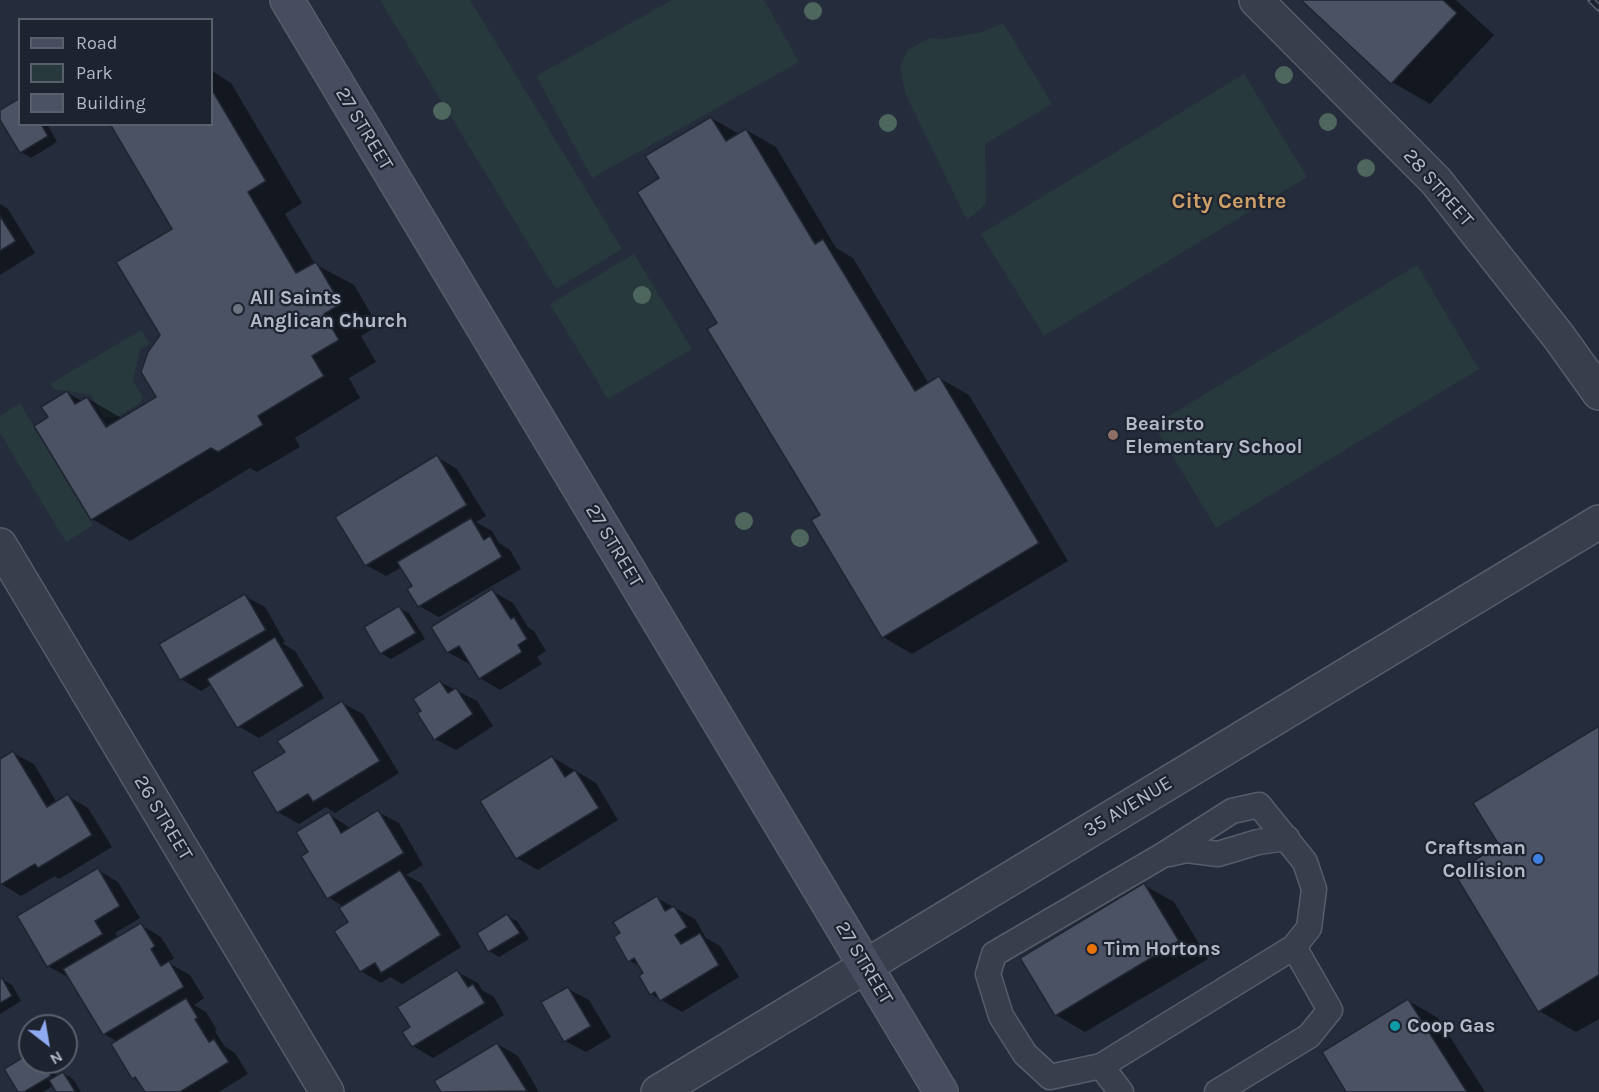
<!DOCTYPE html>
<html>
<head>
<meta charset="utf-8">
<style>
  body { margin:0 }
  #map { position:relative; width:1599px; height:1092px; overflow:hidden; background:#252c3b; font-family:Karla,sans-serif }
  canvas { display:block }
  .legend { position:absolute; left:18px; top:18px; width:195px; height:108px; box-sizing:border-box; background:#1e2330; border:2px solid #5a5f6c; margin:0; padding:8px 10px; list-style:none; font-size:18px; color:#b4b9c7 }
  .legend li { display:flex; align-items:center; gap:12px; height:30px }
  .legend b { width:30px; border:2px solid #5a5f6c }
  .north { position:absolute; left:18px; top:1014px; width:60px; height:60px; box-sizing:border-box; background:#1e2330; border:2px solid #5a5f6c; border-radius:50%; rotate:149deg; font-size:16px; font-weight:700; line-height:24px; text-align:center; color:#b4b9c7 }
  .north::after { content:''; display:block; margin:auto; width:21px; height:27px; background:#8faaf1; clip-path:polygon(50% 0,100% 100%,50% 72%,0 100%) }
</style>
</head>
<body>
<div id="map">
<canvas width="1599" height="1092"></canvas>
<ul class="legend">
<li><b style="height:8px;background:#474d5e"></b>Road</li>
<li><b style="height:16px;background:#28393d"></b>Park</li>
<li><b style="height:16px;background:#4b5264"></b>Building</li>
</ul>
<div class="north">N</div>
</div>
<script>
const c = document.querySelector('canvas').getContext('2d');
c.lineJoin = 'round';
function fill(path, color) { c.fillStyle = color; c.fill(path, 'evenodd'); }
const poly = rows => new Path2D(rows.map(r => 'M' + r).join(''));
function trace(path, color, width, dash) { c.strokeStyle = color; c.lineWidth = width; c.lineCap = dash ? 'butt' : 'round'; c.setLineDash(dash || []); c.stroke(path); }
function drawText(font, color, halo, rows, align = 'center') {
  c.font = font + ' Karla,sans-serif'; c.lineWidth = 4.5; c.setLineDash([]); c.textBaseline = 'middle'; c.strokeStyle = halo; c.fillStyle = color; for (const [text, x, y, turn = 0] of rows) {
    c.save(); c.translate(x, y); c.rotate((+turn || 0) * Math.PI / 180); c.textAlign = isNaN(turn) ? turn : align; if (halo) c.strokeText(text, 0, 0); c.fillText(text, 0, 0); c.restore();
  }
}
fill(poly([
  [380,0,470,0,622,249,556,289],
  [672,0,764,0,799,62,592,178,536,76],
  [1003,23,1052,104,985,144,986,204,967,220,905,93,900,65,909,49,930,38,944,39,982,32],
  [1244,74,1307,177,1044,336,981,234],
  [634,254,692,349,608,399,550,304],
  [1417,265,1479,369,1216,528,1154,425],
  [141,330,150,344,140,349,133,381,143,397,140,403,115,418,103,417,91,395,54,389,50,384],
  [20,403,93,525,66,542,0,433,0,416]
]), '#28393d');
fill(poly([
  [1303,0,1456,0,1494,35,1430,104,1392,82],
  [212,71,231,83,302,203,285,214,315,264,354,285,378,326,361,336,376,362,349,378,360,398,295,438,300,447,257,472,250,468,130,541,92,519,50,418,67,393,82,401,87,398,123,419,158,397,162,336,174,230,212,124],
  [98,417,102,418,111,433,109,434],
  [0,112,20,124,47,124,57,142,31,158,21,152,0,118],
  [711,118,739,134,746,130,776,147,836,248,853,258,929,384,939,378,969,395,1068,561,912,654,883,637,822,516,719,324,661,179],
  [0,204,8,209,35,253,0,275],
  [437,457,457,469,486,516,476,522,492,531,499,543,510,550,521,569,439,617,419,606,414,587,402,567,386,576,366,565],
  [492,591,513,603,528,627,534,631,546,651,537,657,542,664,500,690,480,678,470,663,469,664,448,652],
  [245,596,265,607,285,642,282,643,295,651,324,698,259,738,238,726,212,684,201,691,181,679],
  [399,608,409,613,425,639,391,659,381,653],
  [440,682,477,701,493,726,456,750,435,739,423,711],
  [342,703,363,714,399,773,335,813,326,807,299,824,278,812,287,753],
  [1599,728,1599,1019,1576,1032,1539,1011,1502,846],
  [13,753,34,764,57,803,68,796,88,808,112,847,59,879,55,876,21,896,0,883,0,761],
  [552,757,596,783,618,820,538,870,517,858],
  [378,812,399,823,423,865,406,875,421,883,461,947,402,984,390,977,381,983,361,971,350,922,344,907,328,897,310,852,329,814,350,828],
  [98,870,118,882,140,918,115,933,118,938,141,925,161,937,174,958,170,961,172,965,190,975,204,998,194,1005,206,1012,217,1030,215,1031,224,1046,235,1053,248,1074,219,1092,146,1092,140,1082,133,1078,118,1042,104,1034,68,977,48,966],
  [1144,885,1174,902,1208,959,1085,1032,1056,1015],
  [657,898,695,919,706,938,720,946,739,977,682,1012,651,994,642,968,629,960],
  [507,916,517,921,529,939,499,957,489,951],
  [457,972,478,983,482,990,494,997,504,1015,433,1058,413,1046,412,1028],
  [2,979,12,985,21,1001,0,1014,0,980],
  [568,989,589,1000,611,1037,586,1052,565,1041],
  [1409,1001,1438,1018,1485,1092,1348,1092],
  [497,1044,518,1056,539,1092,442,1092,436,1081],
  [30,1055,30,1062,48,1062,57,1077,63,1073,73,1079,81,1092,58,1092,54,1085,43,1092,19,1092]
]), '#0007');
const building = poly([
  [1301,0,1443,0,1457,13,1391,84,1301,0],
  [212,90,266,181,248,192,296,273,316,262,341,304,324,314,339,340,312,356,324,376,258,416,263,425,218,452,211,448,91,520,34,426,48,417,41,407,67,391,75,404,87,397,106,427,156,397,141,372,148,352,160,335,116,262,172,229,110,124,212,124,212,90],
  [20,98,20,124,41,124,48,136,20,153,0,120,0,110,20,98],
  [711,117,726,141,746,129,815,244,823,239,915,391,939,376,1039,543,882,638,811,520,820,515,707,329,717,323,637,192,659,178,645,156,711,117],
  [0,216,16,241,0,251,0,216],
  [437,455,467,505,365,566,335,517,437,455],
  [471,518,484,540,490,536,502,557,418,607,407,589,412,586,397,562,471,518],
  [492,589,511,619,514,617,527,639,518,645,522,652,479,679,459,646,447,653,431,627,492,589],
  [245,594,266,630,180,680,159,644,245,594],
  [399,606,416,633,380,654,364,627,399,606],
  [275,637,304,686,237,728,207,679,275,637],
  [440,681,448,693,456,688,473,714,434,740,417,713,421,711,413,699,440,681],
  [342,701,380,761,313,802,308,794,277,813,252,772,285,752,277,741,342,701],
  [1599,726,1599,975,1538,1012,1454,873,1499,845,1473,803,1599,726],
  [13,751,47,807,68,794,92,835,38,868,35,864,0,885,0,759,13,751],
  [552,756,565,777,575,770,599,808,516,859,480,801,552,756],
  [378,810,404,853,327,899,301,856,308,852,296,832,329,812,341,833,378,810],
  [98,868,120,906,95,921,103,934,47,967,17,916,98,868],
  [400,870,441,935,381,973,375,963,360,972,334,931,348,922,339,908,400,870],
  [1144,883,1179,941,1055,1016,1020,958,1144,883],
  [657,896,665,911,674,906,687,927,675,935,681,944,700,933,719,965,660,1001,655,992,650,995,639,976,643,973,634,958,628,962,614,937,620,933,613,922,657,896],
  [507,914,520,933,488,952,477,933,507,914],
  [141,923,155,946,151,949,161,966,169,961,184,987,103,1035,63,969,141,923],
  [457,970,468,987,473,984,485,1003,412,1047,402,1032,410,1027,397,1007,457,970],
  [2,978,12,996,0,1003,0,979,2,978],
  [568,987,591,1026,564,1042,541,1002,568,987],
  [186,998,198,1018,195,1019,209,1042,214,1039,229,1062,180,1092,145,1092,135,1077,132,1079,111,1044,186,998],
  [1408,999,1467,1092,1346,1092,1322,1052,1408,999],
  [497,1043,527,1091,441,1092,434,1081,497,1043],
  [30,1053,30,1062,43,1062,51,1076,24,1092,18,1092,4,1069,30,1053],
  [63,1072,75,1091,73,1092,56,1092,49,1080,63,1072]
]);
fill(building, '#4b5264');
trace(building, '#202532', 1.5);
const service = poly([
  [1169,854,1186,850,1218,854,1258,842,1287,838],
  [1101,1066,1050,1077,1025,1054,1001,1016,988,974,994,954,1163,855,1232,811,1259,805,1305,862,1314,889,1309,928,1294,947],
  [1121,1092,1101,1066,1294,947,1330,1010,1309,1036,1217,1092]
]);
const minor = poly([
  [1256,0,1436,181,1559,337,1599,393],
  [0,545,327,1092],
  [658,1092,1599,522]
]);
const secondary = poly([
  [287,0,941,1092]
]);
trace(service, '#575c69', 27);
trace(minor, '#575c69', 36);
trace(secondary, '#575c69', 36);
trace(service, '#383e4b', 24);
trace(minor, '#383e4b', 33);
trace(secondary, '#474d5e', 33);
const rail = poly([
  [1591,0,1599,8]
]);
trace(rail, '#5b6272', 7);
trace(rail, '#1e2330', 4.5, [14]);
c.fillStyle = '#4d665e';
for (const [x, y] of [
  [813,11],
  [1284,75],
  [442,111],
  [1328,122],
  [888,123],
  [1366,168],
  [642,295],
  [744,521],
  [800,538]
]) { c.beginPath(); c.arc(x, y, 9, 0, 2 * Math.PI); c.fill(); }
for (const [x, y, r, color] of [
  [238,309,6,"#6b7280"],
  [1113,435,6,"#8d6e63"],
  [1538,859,6,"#3f7fe0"],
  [1092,949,6,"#e8710a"],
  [1395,1026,6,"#0f9aa8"]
]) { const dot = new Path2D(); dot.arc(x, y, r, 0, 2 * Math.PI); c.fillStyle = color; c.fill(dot); trace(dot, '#1e2330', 2); }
drawText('20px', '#b4b9c7', '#1e2330', [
  ["27 STREET",364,129,59],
  ["28 STREET",1438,188,49],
  ["27 STREET",614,546,59],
  ["35 AVENUE",1128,807,-31],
  ["26 STREET",163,818,59],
  ["27 STREET",864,963,59]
]);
drawText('bold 20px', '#b4b9c7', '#1e2330', [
  ["All Saints",250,298],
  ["Anglican Church",250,321],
  ["Beairsto",1125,424],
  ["Elementary School",1125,447],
  ["Craftsman",1526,848,"right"],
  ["Collision",1526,871,"right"],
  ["Tim Hortons",1104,949],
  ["Coop Gas",1407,1026]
], 'left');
drawText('bold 22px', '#cd9f69', '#1e2330', [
  ["City Centre",1229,202]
]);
</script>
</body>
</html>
